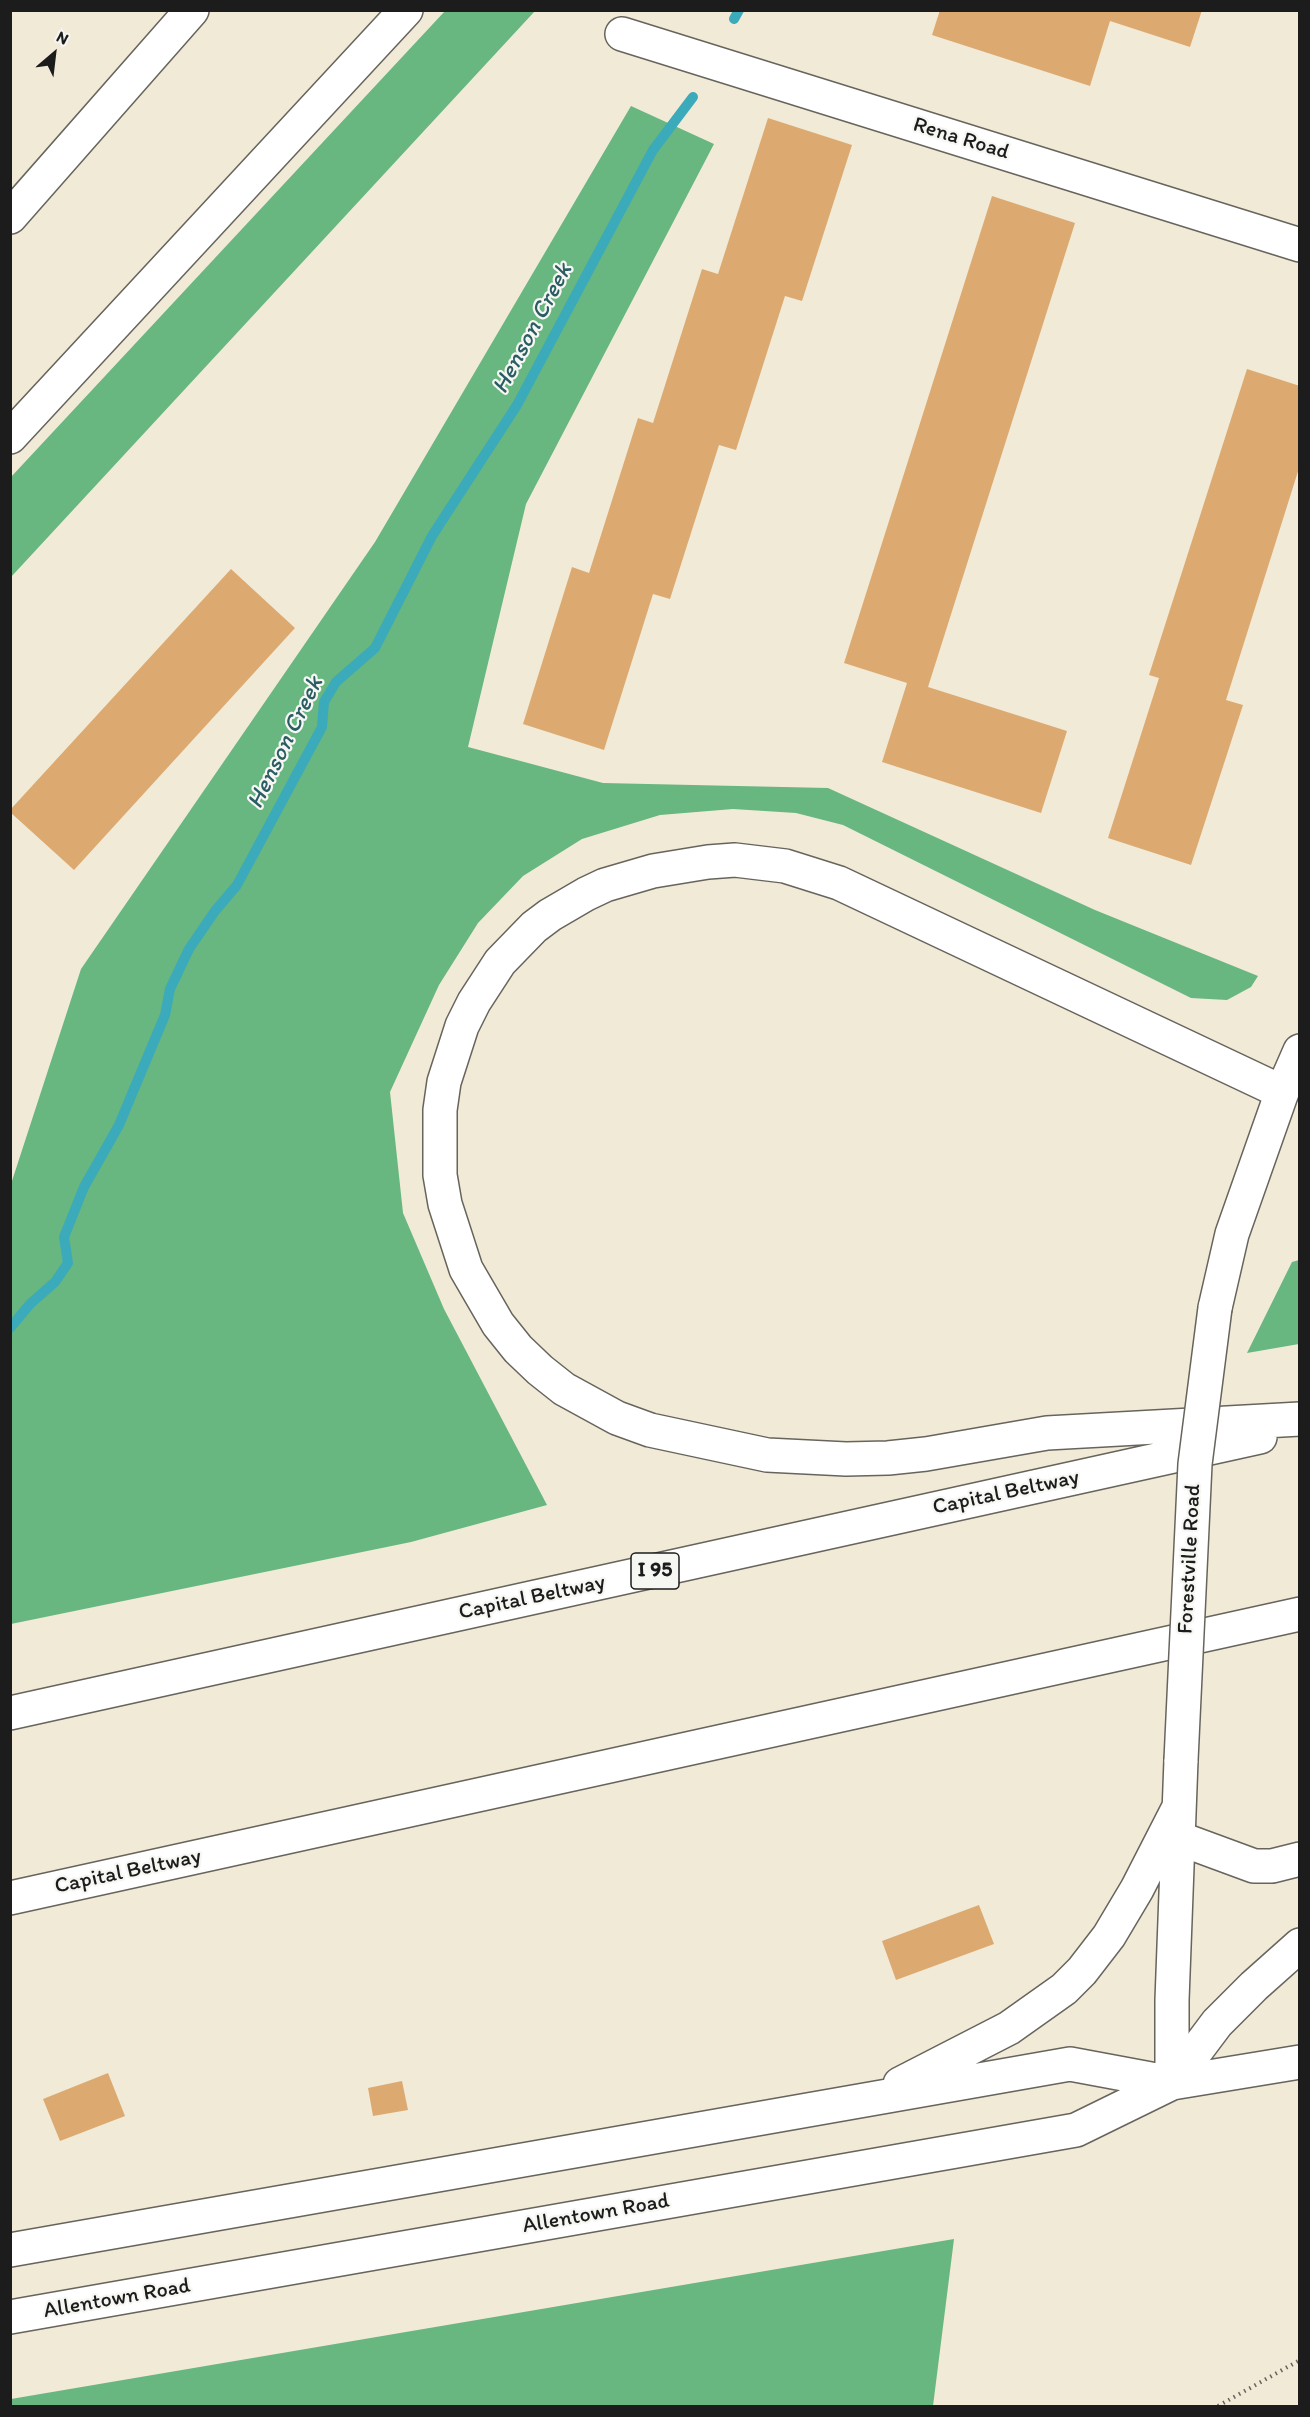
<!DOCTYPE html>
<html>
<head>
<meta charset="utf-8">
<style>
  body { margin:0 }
  #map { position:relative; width:1310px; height:2417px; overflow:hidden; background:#f1ead7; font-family:Itim,sans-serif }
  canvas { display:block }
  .frame { position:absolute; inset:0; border:12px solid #1c1c1c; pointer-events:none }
  .north { position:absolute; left:24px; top:24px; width:60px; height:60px; -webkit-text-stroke:4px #f6f6f2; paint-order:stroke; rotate:28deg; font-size:16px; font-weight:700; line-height:24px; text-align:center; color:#1c1c1c }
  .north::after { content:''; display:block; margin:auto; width:21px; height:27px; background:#1c1c1c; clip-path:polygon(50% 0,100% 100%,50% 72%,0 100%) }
</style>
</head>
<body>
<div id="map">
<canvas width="1310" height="2417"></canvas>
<div class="frame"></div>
<div class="north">N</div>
</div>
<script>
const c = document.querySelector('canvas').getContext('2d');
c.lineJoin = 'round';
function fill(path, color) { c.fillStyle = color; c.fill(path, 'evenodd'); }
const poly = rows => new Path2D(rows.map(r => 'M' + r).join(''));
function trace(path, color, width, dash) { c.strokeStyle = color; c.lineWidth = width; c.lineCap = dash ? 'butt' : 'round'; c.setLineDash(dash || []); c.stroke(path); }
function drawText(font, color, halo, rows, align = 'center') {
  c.font = font + ' Itim,sans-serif'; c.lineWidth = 4.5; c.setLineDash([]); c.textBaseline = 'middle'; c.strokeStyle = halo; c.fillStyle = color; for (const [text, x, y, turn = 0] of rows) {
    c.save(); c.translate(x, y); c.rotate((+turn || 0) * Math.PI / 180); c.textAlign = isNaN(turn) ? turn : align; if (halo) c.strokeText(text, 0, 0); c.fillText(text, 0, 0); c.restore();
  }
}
fill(poly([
  [445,11,535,11,11,577,11,477],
  [631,106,714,144,526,504,468,747,603,783,828,788,1095,910,1258,976,1251,987,1227,1000,1191,998,843,825,796,813,733,809,660,815,582,839,523,876,478,923,439,985,390,1092,403,1213,444,1309,547,1505,411,1542,11,1624,11,1184,81,969,375,542],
  [1299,1260,1299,1344,1247,1353,1292,1262],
  [954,2239,933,2406,11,2406,11,2399]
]), '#68b680');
trace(poly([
  [734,19,739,10],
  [10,1328,30,1304,55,1282,68,1263,64,1237,84,1187,119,1125,165,1015,170,989,189,949,215,911,237,885,322,727,324,702,336,682,375,648,432,536,517,405,653,150,693,97]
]), '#3baaba', 10);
fill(poly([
  [940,10,1202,10,1190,47,1110,21,1090,86,932,35],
  [768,118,852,145,802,301,785,296,736,450,719,445,670,599,653,594,604,750,523,724,572,567,589,573,638,418,653,423,702,269,718,274],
  [992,196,1075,223,928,687,1067,731,1041,813,882,762,907,683,844,663],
  [1247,369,1300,386,1300,465,1226,700,1243,705,1191,865,1108,838,1159,678,1149,675],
  [231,569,295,628,74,870,10,812,10,810],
  [979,1905,994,1944,896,1980,882,1941],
  [108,2073,125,2116,60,2141,43,2099],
  [402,2081,408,2110,373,2116,368,2088]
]), '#dcaa71');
const minor = poly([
  [622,34,1300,245],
  [10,217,192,10],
  [10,437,406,10]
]);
const major = poly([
  [1215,1308,1232,1234,1282,1092,1300,1051],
  [1172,2083,1172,2000,1181,1760],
  [900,2084,1009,2028,1064,1989,1082,1971,1109,1936,1137,1889,1179,1807],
  [10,2250,1070,2064,1172,2083],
  [10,2317,1076,2130,1172,2083,1300,2062]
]);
const highway = poly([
  [1282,1092,839,883,785,866,735,860,708,862,653,871,605,885,586,894,550,915,534,927,500,962,474,1002,462,1026,444,1082,440,1110,440,1175,445,1204,466,1269,498,1324,518,1349,540,1370,564,1389,617,1418,650,1430,767,1455,846,1459,888,1458,926,1454,1047,1433,1300,1419],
  [10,1713,1260,1437],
  [1178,1838,1254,1866,1272,1866,1300,1859],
  [10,1898,1300,1614],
  [1172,2083,1217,2023,1254,1986,1300,1945]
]);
trace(minor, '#67645d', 36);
trace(major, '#67645d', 36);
trace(highway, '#67645d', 36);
trace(poly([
  [1218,2406,1300,2360]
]), '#67645d', 4, [1.5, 4.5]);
trace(minor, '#fff', 33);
trace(major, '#fff', 33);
trace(highway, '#fff', 33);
const majorBridge = poly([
  [1181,1760,1195,1464,1215,1308]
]);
trace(majorBridge, '#67645d', 36, []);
trace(majorBridge, '#fff', 33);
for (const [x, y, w] of [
  [655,1571,48]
]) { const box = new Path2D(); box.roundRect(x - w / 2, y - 18, w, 36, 4.5); c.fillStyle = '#f6f6f2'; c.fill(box); trace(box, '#1c1c1c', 1.5); }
drawText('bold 21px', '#1c1c1c', null, [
  ["I 95",655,1571]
]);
drawText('22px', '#1c1c1c', '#f6f6f2', [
  ["Rena Road",961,139,17],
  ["Capital Beltway",1006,1493,-12],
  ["Forestville Road",1190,1559,-87],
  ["Capital Beltway",532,1598,-12],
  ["Capital Beltway",128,1872,-12],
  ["Allentown Road",596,2214,-10],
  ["Allentown Road",117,2299,-10]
]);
drawText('italic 24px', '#2a5c63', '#f6f6f2', [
  ["Henson Creek",533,329,-62],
  ["Henson Creek",286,743,-64]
]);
</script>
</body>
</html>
